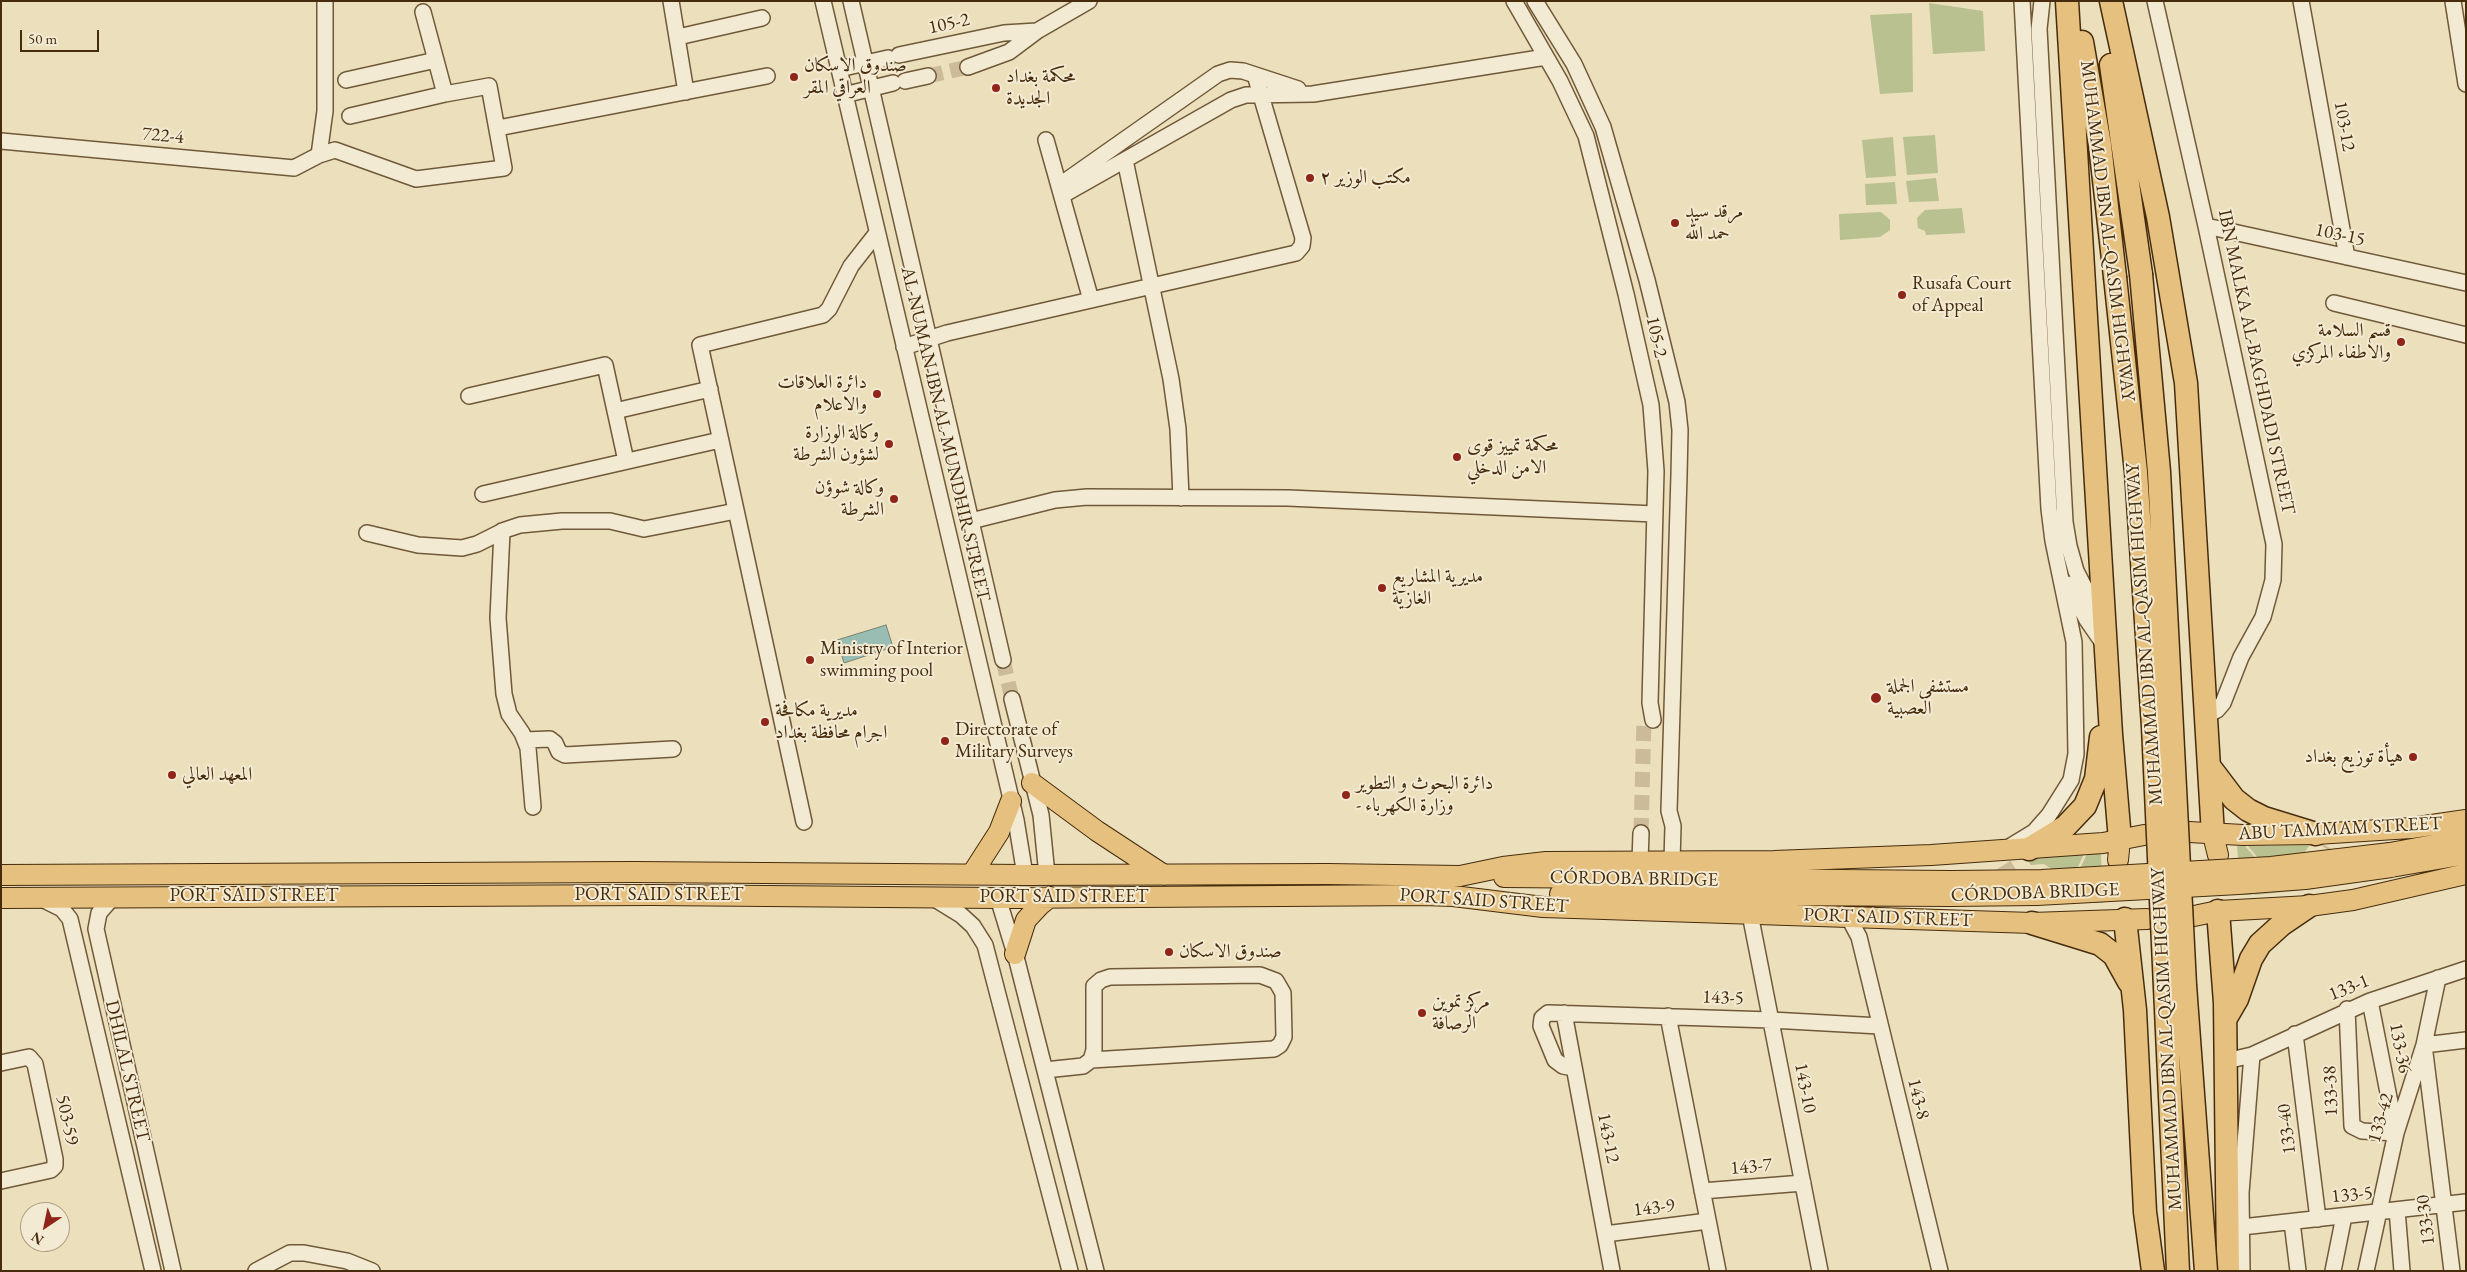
<!DOCTYPE html>
<html>
<head>
<meta charset="utf-8">
<style>
  body { margin:0 }
  #map { position:relative; width:2467px; height:1272px; overflow:hidden; background:#ecdfbb; font-family:"EB Garamond",serif }
  canvas { display:block }
  .frame { position:absolute; inset:0; border:2px solid #462c0d; pointer-events:none }
  .north { position:absolute; left:20px; top:1202px; width:50px; height:50px; box-sizing:border-box; background:#f3ead3; border:1px solid #ae9e84; border-radius:50%; rotate:214deg; font-size:14px; font-weight:700; line-height:20px; text-align:center; color:#462c0d }
  .north::after { content:''; display:block; margin:auto; width:18px; height:22px; background:#8f2418; clip-path:polygon(50% 0,100% 100%,50% 72%,0 100%) }
  .scale { position:absolute; left:20px; top:30px; width:79px; height:22px; box-sizing:border-box; border:2px solid #462c0d; border-top:0; padding-left:6px; font-size:15px; line-height:18px; white-space:nowrap; color:#462c0d; -webkit-text-stroke:4px #f3ead3; paint-order:stroke }
</style>
</head>
<body>
<div id="map">
<canvas width="2467" height="1272"></canvas>
<div class="frame"></div>
<div class="north">N</div>
<div class="scale">50 m</div>
</div>
<script>
const c = document.querySelector('canvas').getContext('2d');
c.lineJoin = 'round';
function fill(path, color) { c.fillStyle = color; c.fill(path, 'evenodd'); }
const poly = rows => new Path2D(rows.map(r => 'M' + r).join(''));
function trace(path, color, width, dash) { c.strokeStyle = color; c.lineWidth = width; c.lineCap = dash ? 'butt' : 'round'; c.setLineDash(dash || []); c.stroke(path); }
function drawText(font, color, halo, rows, align = 'center') {
  c.font = font + ' "EB Garamond",Amiri,serif'; c.lineWidth = 4; c.setLineDash([]); c.textBaseline = 'middle'; c.strokeStyle = halo; c.fillStyle = color; for (const [text, x, y, turn = 0] of rows) {
    c.save(); c.translate(x, y); c.rotate((+turn || 0) * Math.PI / 180); c.textAlign = isNaN(turn) ? turn : align; if (halo) c.strokeText(text, 0, 0); c.fillText(text, 0, 0); c.restore();
  }
}
fill(poly([
  [1929,3,1983,11,1985,51,1933,54],
  [1912,13,1913,92,1880,94,1870,15],
  [1935,135,1938,173,1907,175,1903,137],
  [1893,137,1896,176,1866,178,1862,140],
  [1936,178,1939,201,1909,202,1906,181],
  [1895,182,1897,204,1866,205,1865,184],
  [1962,208,1965,233,1926,235,1925,231,1918,228,1917,218,1925,210],
  [1881,212,1890,220,1890,230,1880,237,1840,240,1839,214],
  [2310,845,2304,853,2294,853,2289,856,2314,889,2254,895,2267,869,2248,846],
  [2237,846,2245,846,2265,869,2252,895,2241,895],
  [2101,853,2103,903,2089,903,2075,879,2087,854],
  [2084,854,2072,879,2086,903,2041,902,2053,870,2044,864,2031,865,2025,858]
]), '#b9c190');
const water = poly([
  [886,625,893,647,844,663,837,640,886,625]
]);
fill(water, '#99bcb3');
trace(water, '#788271', 1);
trace(poly([
  [928,76,968,67],
  [1003,660,1012,699],
  [1641,833,1644,719]
]), '#cbbb98', 15, [15, 8]);
trace(poly([
  [2002,866,2011,881,2011,895],
  [2321,877,2320,860,2328,847]
]), '#cbbb98', 20, [20, 10]);
const minor = poly([
  [671,1,686,92],
  [823,1,1016,820,1025,875],
  [851,1,1003,660],
  [1514,1,1560,81,1586,136,1626,294,1651,405,1656,471,1650,703,1653,720],
  [1535,1,1574,64,1603,127,1647,280,1677,402,1680,430,1679,475,1669,811,1673,826,1672,861],
  [2042,1,2039,29,2065,522,2069,546,2076,571,2092,602,2104,617],
  [2155,1,2206,226,2274,544,2273,580,2263,617,2241,657,2223,703,2217,710,2205,716],
  [2301,1,2347,257],
  [2453,1,2466,84],
  [423,12,445,94],
  [678,37,762,18],
  [899,55,1004,33,1037,31],
  [968,67,1009,52,1037,31,1089,1],
  [839,69,888,58],
  [346,80,436,60],
  [905,81,928,76],
  [844,95,893,83],
  [498,128,767,76],
  [1046,140,1091,300],
  [1,141,294,168,319,155,335,150,416,179,504,168,489,86,445,94,350,116],
  [319,155,325,111,325,1],
  [1125,160,1171,379,1178,429,1181,498],
  [1060,185,1218,74,1230,70,1243,71,1298,89],
  [1063,195,1231,100,1246,95,1313,94,1546,57],
  [2206,226,2466,283],
  [2334,303,2466,335],
  [904,347,947,333,1296,253,1302,246,1303,238,1255,75],
  [469,396,605,365,626,461],
  [615,411,710,389],
  [483,494,720,440],
  [971,521,1055,500,1087,497,1288,498,1655,514],
  [502,531,498,618,504,694,509,714,522,733,528,748,533,807],
  [367,533,418,545,462,548,477,544,505,530,520,525,562,521,610,521,644,529,736,511],
  [2068,584,2087,620,2105,646],
  [1012,699,1041,815,1047,875],
  [525,740,550,739,555,743,559,752,565,755,673,749],
  [804,822,700,345,823,315,829,309,851,266,876,234],
  [2011,846,2034,832,2049,815,2071,780,2076,754,2074,642,2053,541,2049,509,2022,1],
  [1640,861,1641,833],
  [113,897,99,913,96,929,173,1271],
  [40,898,62,909,70,919,153,1271],
  [998,898,1016,957,1096,1271],
  [935,899,961,915,973,926,985,945,1070,1271],
  [1750,914,1820,1271],
  [1845,916,1851,922,1859,937,1940,1271],
  [2347,1009,2352,1126,2362,1131,2396,1133,2370,1001],
  [1564,1013,1612,1271],
  [1668,1016,1718,1271],
  [2295,1034,2318,1219],
  [2226,1061,2252,1055,2370,1001,2466,969],
  [1,1063,29,1057,35,1064,55,1159,55,1166,51,1170,1,1181],
  [1574,1068,1563,1066,1555,1060,1541,1026,1542,1018,1548,1013,1771,1020,1880,1026],
  [1045,1070,1083,1066,1091,1060,1094,1050,1094,986,1101,980,1110,977,1260,975,1276,981,1283,993,1284,1037,1280,1045,1274,1049,1091,1060],
  [1702,1191,1803,1183],
  [2397,1210,2402,1271],
  [2292,1222,2298,1271],
  [2242,1227,2466,1202],
  [1605,1234,1708,1221],
  [256,1271,290,1253,304,1253,347,1261,372,1271],
  [2242,1271,2241,1193,2252,1055],
  [2333,1271,2344,1216],
  [2366,1271,2396,1133,2424,1045,2438,978],
  [2452,1271,2424,1045,2466,1040]
]);
const major = poly([
  [1032,783,1097,831,1164,875],
  [2189,832,2243,835,2316,834,2411,828,2466,820],
  [2213,835,2218,855],
  [2390,853,2466,839],
  [2118,860,2120,840],
  [2391,867,2466,854],
  [972,874,999,832,1011,801],
  [1,875,634,872,1025,875,1328,874,1460,876,1503,867,1546,862,1774,861,1931,855,2103,843,2144,835],
  [1504,877,1952,881],
  [1560,894,1952,896],
  [1,898,652,895,998,898,1423,895,1453,896,1543,907,2032,923,2147,919],
  [2194,916,2218,911,2309,906,2353,900,2466,874],
  [1015,954,1026,920,1040,905,1050,897]
]);
const highway = poly([
  [2067,1,2111,734,2120,840],
  [2111,1,2158,217,2186,383,2213,835],
  [2082,42,2100,145,2115,277],
  [2111,65,2141,274],
  [2209,766,2234,799,2248,810,2264,818,2316,834],
  [2029,849,2065,827,2085,806,2096,779,2101,737],
  [2218,911,2225,1003,2228,1271],
  [2125,919,2135,1010,2145,1212,2153,1271],
  [2032,923,2100,944,2114,955,2129,982],
  [2226,1018,2237,999,2251,959,2260,944,2281,925,2309,906]
]);
trace(minor, '#705938', 18);
trace(major, '#462c0d', 22);
trace(highway, '#462c0d', 25);
trace(minor, '#f3ead3', 15);
trace(major, '#e6c07e', 20);
trace(highway, '#e6c07e', 22);
const majorBridge = poly([
  [1952,881,2042,880,2271,867,2390,853],
  [1952,896,2037,895,2239,884,2305,879,2391,867]
]);
const highwayBridge = poly([
  [2141,274,2159,472,2185,985,2206,1271],
  [2115,277,2136,472,2153,727,2178,1271]
]);
trace(majorBridge, '#462c0d', 22, []);
trace(highwayBridge, '#462c0d', 25, []);
trace(majorBridge, '#e6c07e', 20);
trace(highwayBridge, '#e6c07e', 22);
for (const [x, y, r, color] of [
  [794,77,5,"#8f2418"],
  [996,88,5,"#8f2418"],
  [1310,178,5,"#8f2418"],
  [1675,223,5,"#8f2418"],
  [1902,295,5,"#8f2418"],
  [2401,342,5,"#8f2418"],
  [877,394,5,"#8f2418"],
  [889,444,5,"#8f2418"],
  [1457,457,5,"#8f2418"],
  [894,499,5,"#8f2418"],
  [1382,588,5,"#8f2418"],
  [810,660,5,"#8f2418"],
  [1876,698,6,"#8f2418"],
  [765,722,5,"#8f2418"],
  [945,741,5,"#8f2418"],
  [2413,757,5,"#8f2418"],
  [172,775,5,"#8f2418"],
  [1346,795,5,"#8f2418"],
  [1169,952,5,"#8f2418"],
  [1422,1013,5,"#8f2418"]
]) { const dot = new Path2D(); dot.arc(x, y, r, 0, 2 * Math.PI); c.fillStyle = color; c.fill(dot); trace(dot, '#f3ead3', 2); }
drawText('19px', '#462c0d', '#f3ead3', [
  ["105-2",949,24,-12],
  ["103-12",2344,126,80],
  ["722-4",163,136,5],
  ["MUHAMMAD IBN AL-QASIM HIGHWAY",2107,231,83],
  ["103-15",2340,235,12],
  ["105-2",1656,337,78],
  ["IBN MALKA AL-BAGHDADI STREET",2256,362,78],
  ["AL-NUMAN IBN AL-MUNDHIR STREET",945,434,77],
  ["MUHAMMAD IBN AL-QASIM HIGHWAY",2145,634,-94],
  ["ABU TAMMAM STREET",2340,829,-3],
  ["CÓRDOBA BRIDGE",1634,879,1],
  ["CÓRDOBA BRIDGE",2035,893,-2],
  ["PORT SAID STREET",659,895],
  ["PORT SAID STREET",254,896],
  ["PORT SAID STREET",1064,897],
  ["PORT SAID STREET",1484,901,4],
  ["PORT SAID STREET",1888,918,2],
  ["133-1",2349,988,-22],
  ["143-5",1723,998,2],
  ["MUHAMMAD IBN AL-QASIM HIGHWAY",2167,1039,-93],
  ["133-36",2400,1048,79],
  ["DHILAL STREET",127,1071,77],
  ["143-10",1805,1088,79],
  ["133-38",2331,1091,-92],
  ["143-8",1918,1099,76],
  ["133-42",2381,1118,-74],
  ["503-59",67,1120,78],
  ["133-40",2287,1129,-97],
  ["143-12",1608,1138,79],
  ["143-7",1751,1167,-5],
  ["133-5",2352,1195,-6],
  ["143-9",1654,1208,-7],
  ["133-30",2426,1220,-97]
]);
drawText('19px', '#462c0d', '#f3ead3', [
  ["صندوق الاسكان",804,66],
  ["العراقي المقر",804,88],
  ["محكمة بغداد",1006,77],
  ["الجديدة",1006,99],
  ["مكتب الوزير ٢",1320,178],
  ["مرقد سيد",1685,212],
  ["حمد الله",1685,234],
  ["Rusafa Court",1912,284],
  ["of Appeal",1912,306],
  ["قسم السلامة",2391,331,"right"],
  ["والاطفاء المركزي",2391,353,"right"],
  ["دائرة العلاقات",867,383,"right"],
  ["والاعلام",867,405,"right"],
  ["وكالة الوزارة",879,433,"right"],
  ["لشؤون الشرطة",879,455,"right"],
  ["محكمة تمييز قوى",1467,446],
  ["الامن الدخلي",1467,468],
  ["وكالة شوؤن",884,488,"right"],
  ["الشرطة",884,510,"right"],
  ["مديرية المشاريع",1392,577],
  ["الغازية",1392,599],
  ["Ministry of Interior",820,649],
  ["swimming pool",820,671],
  ["مستشفى الجملة",1887,687],
  ["العصبية",1887,709],
  ["مديرية مكافحة",775,711],
  ["اجرام محافظة بغداد",775,733],
  ["Directorate of",955,730],
  ["Military Surveys",955,752],
  ["هيأة توزيع بغداد",2403,757,"right"],
  ["المعهد العالي",182,775],
  ["دائرة البحوث و التطوير",1356,784],
  ["- وزارة الكهرباء",1356,806],
  ["صندوق الاسكان",1179,952],
  ["مركز تموين",1432,1002],
  ["الرصافة",1432,1024]
], 'left');
</script>
</body>
</html>
